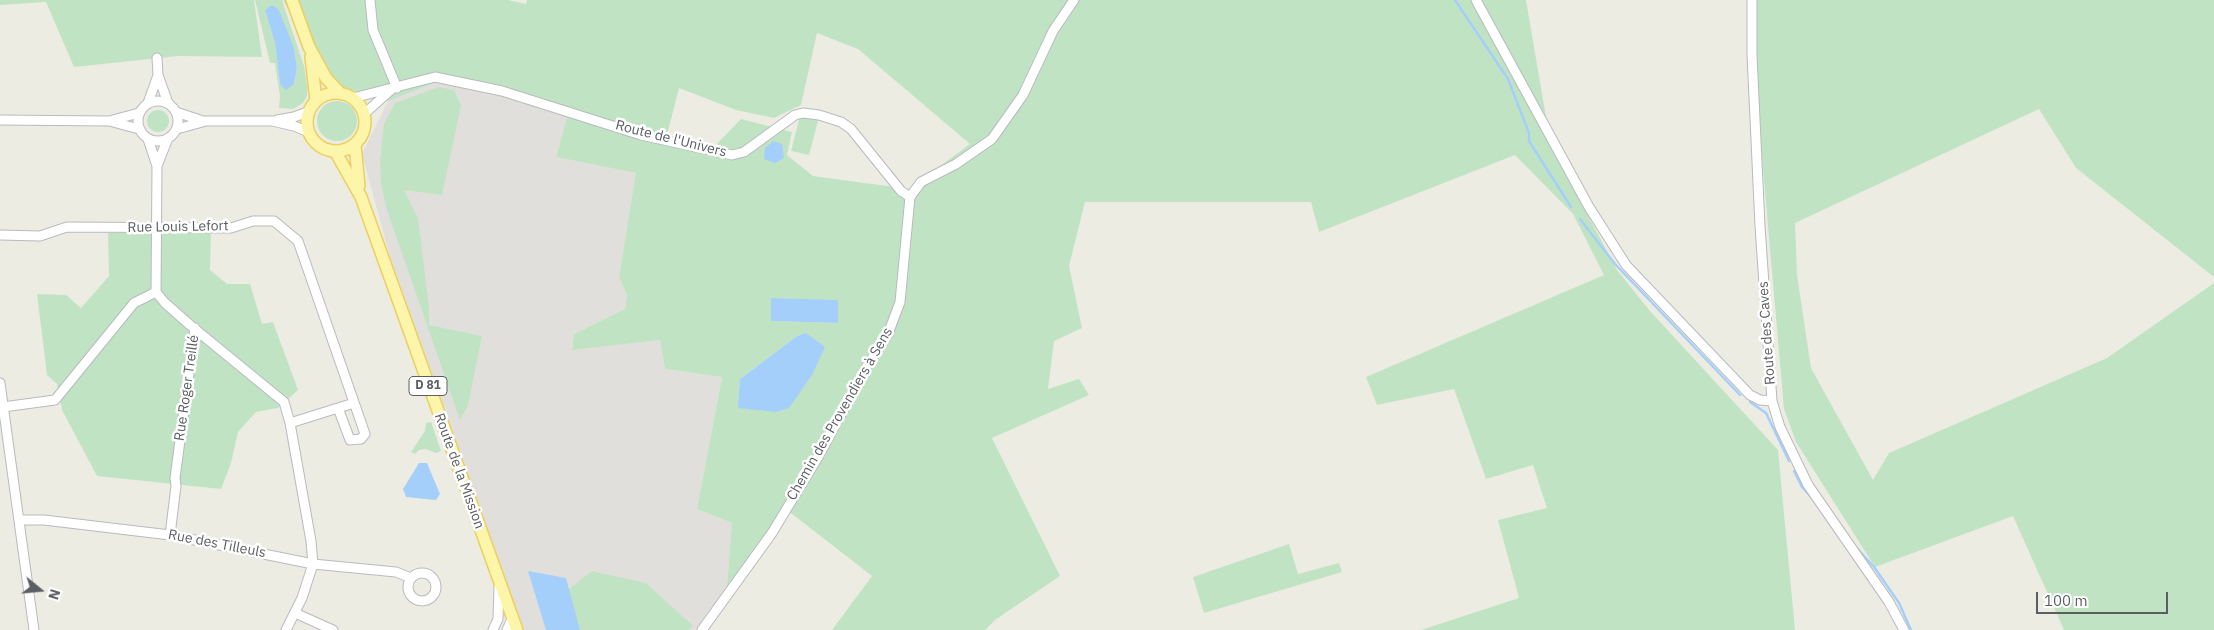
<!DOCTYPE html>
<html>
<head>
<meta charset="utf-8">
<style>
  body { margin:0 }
  #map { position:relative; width:2214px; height:630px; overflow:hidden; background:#edece3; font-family:"IBM Plex Sans",sans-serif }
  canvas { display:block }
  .north { position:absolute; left:15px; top:565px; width:50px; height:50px; -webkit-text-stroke:4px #fff; paint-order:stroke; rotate:107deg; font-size:14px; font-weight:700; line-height:20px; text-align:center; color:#5b5e63 }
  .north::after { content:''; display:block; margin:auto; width:18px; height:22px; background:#5b5e63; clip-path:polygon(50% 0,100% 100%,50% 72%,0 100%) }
  .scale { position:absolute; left:2036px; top:592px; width:132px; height:22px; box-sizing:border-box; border:2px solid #5b5e63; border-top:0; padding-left:6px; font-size:15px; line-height:18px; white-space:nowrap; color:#5b5e63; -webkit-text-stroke:4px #fff; paint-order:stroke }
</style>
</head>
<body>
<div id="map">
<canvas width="2214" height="630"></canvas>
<div class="north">N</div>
<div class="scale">100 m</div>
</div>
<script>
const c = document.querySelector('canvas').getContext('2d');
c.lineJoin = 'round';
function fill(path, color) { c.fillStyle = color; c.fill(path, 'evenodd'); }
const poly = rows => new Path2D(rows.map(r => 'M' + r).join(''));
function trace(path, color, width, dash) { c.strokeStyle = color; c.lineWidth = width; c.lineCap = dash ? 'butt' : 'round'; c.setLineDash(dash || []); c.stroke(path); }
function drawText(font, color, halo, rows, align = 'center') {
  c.font = font + ' "IBM Plex Sans",sans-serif'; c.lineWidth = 5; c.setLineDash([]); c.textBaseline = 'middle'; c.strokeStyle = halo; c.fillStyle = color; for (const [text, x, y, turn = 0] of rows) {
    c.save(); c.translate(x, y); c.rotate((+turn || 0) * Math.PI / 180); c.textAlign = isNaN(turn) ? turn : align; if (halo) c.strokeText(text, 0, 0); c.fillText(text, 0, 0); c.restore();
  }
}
fill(poly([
  [440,81,501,93,568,113,556,157,637,173,619,277,627,295,625,309,574,334,572,349,660,340,665,369,722,377,697,509,732,523,726,596,699,630,524,630,390,257,362,154,388,101]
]), '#e1dfdb');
fill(poly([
  [0,0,254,0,262,57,179,56,74,67,46,2,0,5],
  [255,0,282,0,304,66,307,86,307,96,303,103,293,109,279,108,280,96,275,63,270,63],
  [265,10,294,48,297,68,294,84,280,84,275,43],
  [283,0,508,0,526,4,527,0,1526,0,1551,146,1617,270,1650,311,1778,450,1795,630,1421,630,1519,598,1498,520,1547,508,1533,465,1486,479,1454,389,1377,405,1366,377,1604,275,1573,214,1515,155,1319,232,1311,202,1085,202,1069,266,1082,328,1054,341,1048,389,1079,379,1089,395,992,438,1060,576,995,620,985,630,832,630,872,576,787,510,726,596,732,523,697,509,722,377,665,369,660,340,572,350,574,334,625,309,627,295,619,277,636,173,556,157,568,113,501,93,440,81,388,101,331,84],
  [817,33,858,49,970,144,909,189,813,176,787,155,792,132,741,119,709,152,665,143,679,88,736,110,774,118,801,105],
  [772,298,838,301,838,323,771,321],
  [806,333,739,408,740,379,797,336],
  [1752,0,2214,0,2214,277,2076,168,2039,109,1795,223,1797,275,1811,368,1873,480,1889,453,2107,358,2214,283,2214,630,2064,630,2013,516,1875,567,1796,442,1784,409,1757,100],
  [439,87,454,90,461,106,442,195,404,190,418,218,429,307,429,325,482,336,468,405,460,420,386,207,381,184,380,160,384,124,395,103],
  '317 121a20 20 0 1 1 40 0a20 20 0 1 1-40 0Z',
  '147 121a11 11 0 1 1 22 0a11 11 0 1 1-22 0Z',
  [800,116,819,117,809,155,791,151],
  [211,232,210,270,227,284,250,284,262,324,273,322,298,390,278,408,256,412,238,432,231,463,221,489,97,476,62,410,57,384,47,375,37,294,66,295,81,308,109,276,108,233],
  [431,422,441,451,436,453,426,449,419,450,415,454,411,452,425,431,426,423],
  [1289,544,1298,574,1339,563,1342,572,1204,613,1193,577],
  [592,571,646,583,693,626,688,630,570,630,560,596]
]), '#c0e4c3');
fill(poly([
  [272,5,279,10,294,48,297,68,294,84,286,90,280,84,275,43,265,10],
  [773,141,782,144,784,158,775,163,764,159,765,148],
  [771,298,838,300,838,323,771,321],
  [806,333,825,347,812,375,789,408,776,412,738,408,740,379,797,336],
  [419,463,427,463,440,494,436,500,406,497,403,489],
  [528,571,566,578,580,630,546,630]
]), '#a5cffb');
trace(poly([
  [1455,0,1508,79,1529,133,1529,141,1571,207],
  [1580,219,1615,264,1740,395],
  [1750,402,1766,413,1789,461],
  [1794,471,1802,487,1811,497],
  [1855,546,1874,567,1899,603,1911,630]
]), '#a5cffb', 2.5);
const minor = poly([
  [370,0,373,30,397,88],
  [1476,0,1589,207,1626,265,1750,395,1760,400,1772,401],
  [1752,0,1752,55,1760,226,1772,401,1780,427,1808,485,1889,602,1904,630],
  [157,58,158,75,168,103],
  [353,98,435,77,502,91,641,135,732,155,744,152,795,115,803,113,819,115,841,122,851,129,901,191,910,197],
  '138 121a20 20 0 1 1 40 0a20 20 0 1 1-40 0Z',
  [148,103,158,75],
  [176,112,203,121],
  [364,114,392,89],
  [0,120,109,121,139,113],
  [277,120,294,117,310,111],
  [109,121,139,129],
  [177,129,206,121,272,121,294,126,309,132],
  [148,139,157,166,156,292,165,303,190,325,284,402,290,423,311,541,313,564,302,598,286,630],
  [157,166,168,138],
  [0,235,40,236,67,227,231,228,253,221,274,221,298,241,365,434,361,439,350,440,338,408],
  [0,383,34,630],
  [3,407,55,400,134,303,156,292],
  [290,423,354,403],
  [20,520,44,520,170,535,313,564,396,572,411,578],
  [170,535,176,486,175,478,195,328],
  '408 587a14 14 0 1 1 28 0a14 14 0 1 1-28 0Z',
  [295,613,333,630],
  [493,630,498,619,499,587],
  [507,630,513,617],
  [702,630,772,533,818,457,867,366,888,334,900,302,910,197,921,182,956,164,992,139,1023,95,1053,31,1074,0]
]);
const major = poly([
  [292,0,309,47,326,78,340,93],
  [311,57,316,101],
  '307 122a29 29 0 1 1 58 0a29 29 0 1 1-58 0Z',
  [355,145,359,186],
  [335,151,361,197,517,630]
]);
trace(minor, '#b8babf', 11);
trace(major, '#eccf5e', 14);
trace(minor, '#fff', 9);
trace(major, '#fcf5aa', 11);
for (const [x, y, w] of [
  [428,386,38]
]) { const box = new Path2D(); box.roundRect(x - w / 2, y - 9.5, w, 19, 4); c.fillStyle = '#fff'; c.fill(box); trace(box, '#5b5e63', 1); }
drawText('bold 12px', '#5b5e63', null, [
  ["D 81",428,386]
]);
drawText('14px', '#5b5e63', '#fff', [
  ["Route de l'Univers",671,139,14],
  ["Rue Louis Lefort",178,227,-1],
  ["Route des Caves",1767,333,-94],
  ["Rue Roger Treillé",187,388,-82],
  ["Chemin des Provendiers à Sens",840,414,-60],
  ["Route de la Mission",459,471,70],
  ["Rue des Tilleuls",217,544,11]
]);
</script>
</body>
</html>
